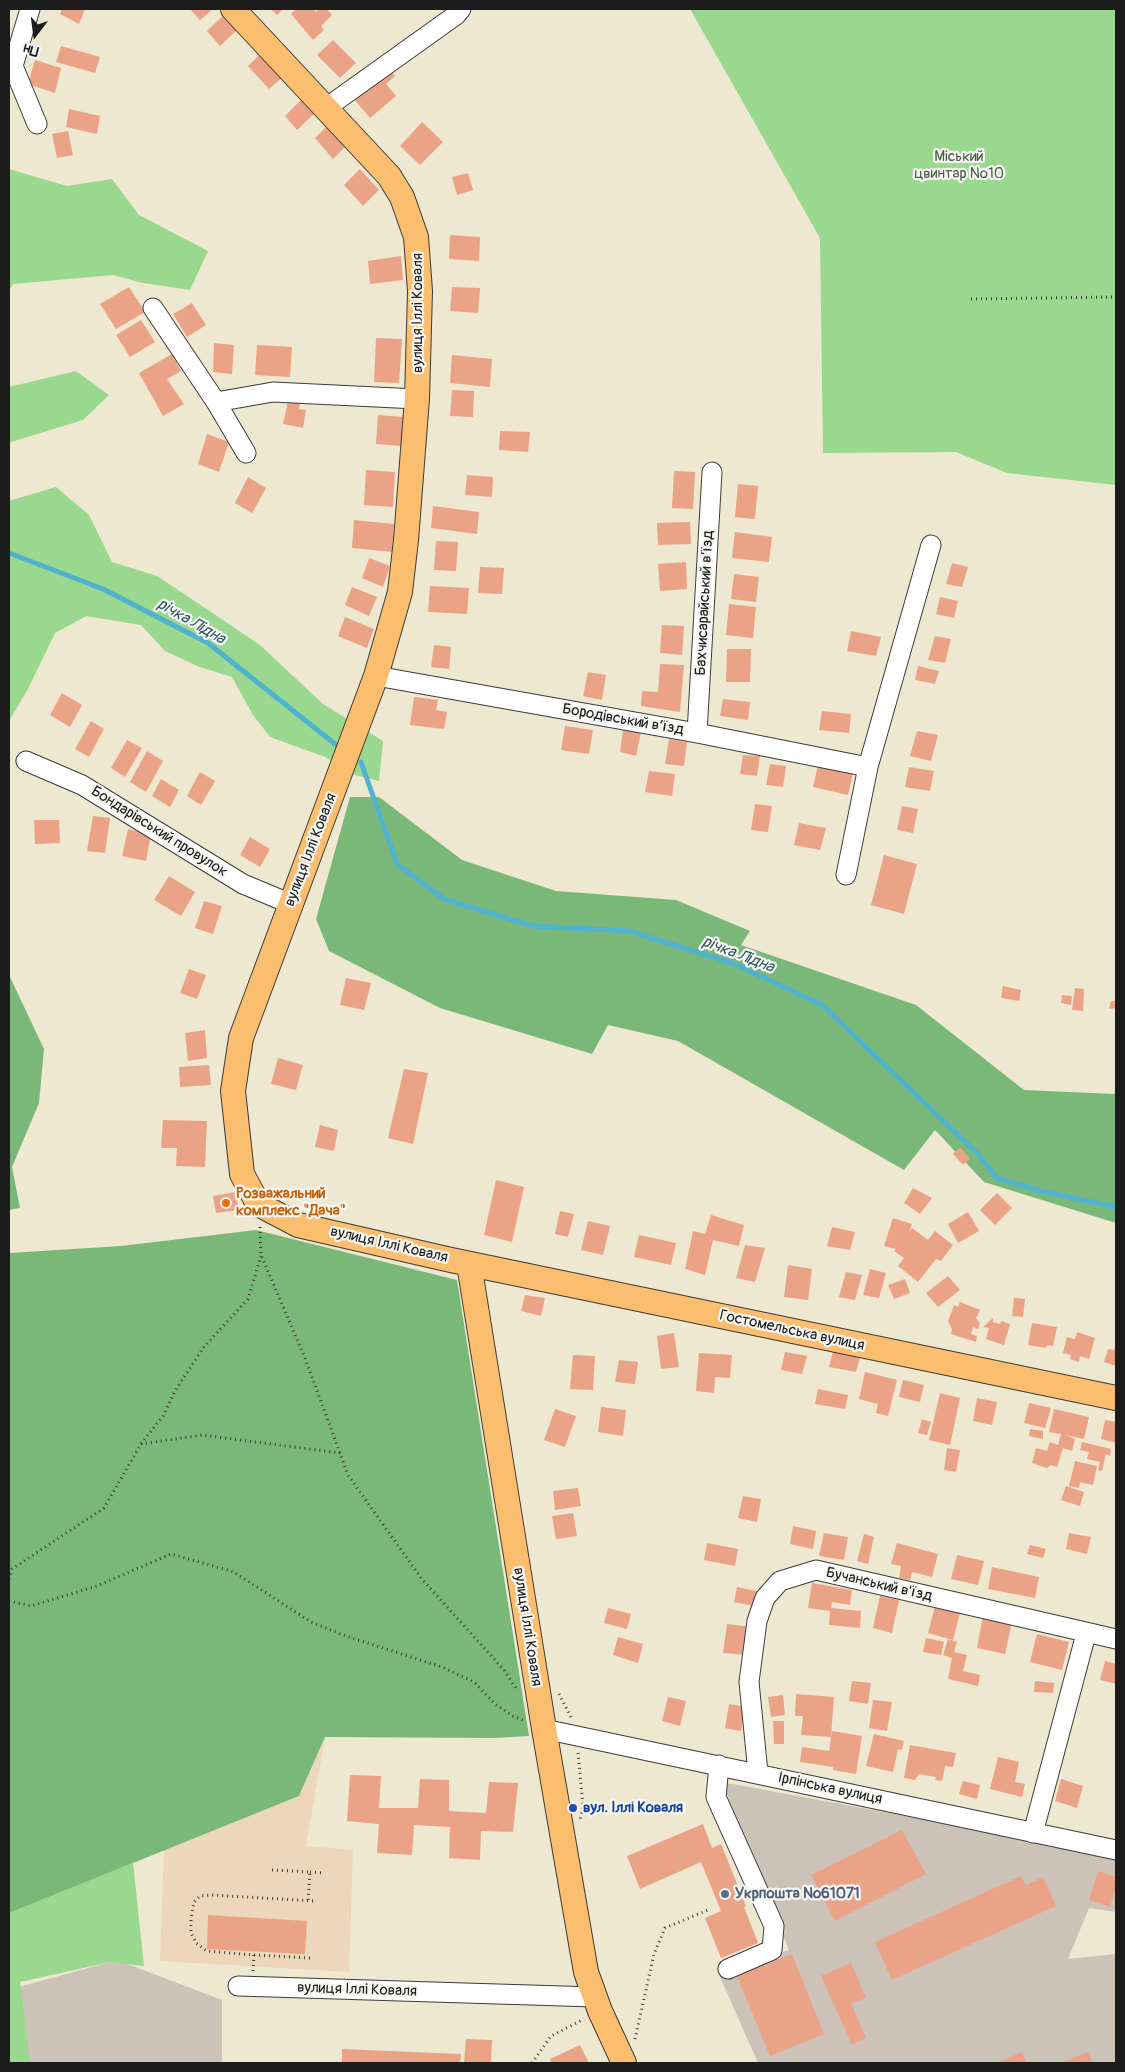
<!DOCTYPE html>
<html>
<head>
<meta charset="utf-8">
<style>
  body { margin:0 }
  #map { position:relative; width:1125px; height:2072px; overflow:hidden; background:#eee8d0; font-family:Pangolin,sans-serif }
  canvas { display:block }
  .frame { position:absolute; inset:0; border:10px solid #1c1c1c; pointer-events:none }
  .north { position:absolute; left:10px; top:10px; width:50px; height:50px; -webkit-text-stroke:4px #f6f6f2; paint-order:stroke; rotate:195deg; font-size:14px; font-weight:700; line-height:20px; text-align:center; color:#1c1c1c }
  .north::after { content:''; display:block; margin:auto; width:18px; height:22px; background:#1c1c1c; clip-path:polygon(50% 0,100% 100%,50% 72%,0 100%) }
</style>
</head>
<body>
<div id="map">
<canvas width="1125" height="2072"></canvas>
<div class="frame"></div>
<div class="north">Пн</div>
</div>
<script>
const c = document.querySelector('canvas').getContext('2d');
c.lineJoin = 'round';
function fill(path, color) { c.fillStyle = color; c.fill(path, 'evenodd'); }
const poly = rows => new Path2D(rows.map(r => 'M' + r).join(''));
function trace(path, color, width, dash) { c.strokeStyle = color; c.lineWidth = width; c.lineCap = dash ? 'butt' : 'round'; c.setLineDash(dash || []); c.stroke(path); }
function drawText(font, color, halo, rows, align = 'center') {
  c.font = font + ' Pangolin,sans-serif'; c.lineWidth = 4.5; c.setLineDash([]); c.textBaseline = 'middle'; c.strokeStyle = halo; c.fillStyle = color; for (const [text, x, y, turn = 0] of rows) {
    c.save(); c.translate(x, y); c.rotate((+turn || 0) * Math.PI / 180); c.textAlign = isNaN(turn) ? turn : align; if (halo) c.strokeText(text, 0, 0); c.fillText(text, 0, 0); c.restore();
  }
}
fill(poly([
  [325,1737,306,1846,353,1850,349,1972,160,1961,164,1850,299,1796]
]), '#edd7ba');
fill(poly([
  [722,1782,1116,1855,1116,1912,1089,1908,1068,1959,1116,1954,1116,2063,758,2063,717,1970,789,1950],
  [117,1960,222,2000,222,2063,26,2063,19,1987]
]), '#ccc2b8');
fill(poly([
  [690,9,1116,9,1116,485,1007,473,956,452,823,453,820,238],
  [9,169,67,186,112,179,139,215,208,251,190,290,143,283,113,275,13,284,9,291],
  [76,371,109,395,83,420,11,442,9,444,9,387],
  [56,487,89,515,112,562,157,576,199,604,260,645,323,704,383,741,379,781,355,775,325,757,270,737,253,715,232,677,200,667,165,651,141,625,86,616,55,633,28,689,9,721,9,501],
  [133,1863,144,1966,110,1962,20,1982,30,2063,9,2063,9,1913]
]), '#99d88e');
fill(poly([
  [350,797,379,797,462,860,556,891,676,900,750,931,741,945,916,1005,1024,1090,1116,1094,1116,1223,984,1182,935,1130,904,1170,678,1041,608,1025,592,1054,440,1008,329,951,316,919],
  [9,975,44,1049,39,1103,12,1167,20,1208,9,1210],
  [256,1230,457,1280,529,1736,494,1738,325,1737,299,1796,9,1913,9,1253,121,1246]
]), '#7ab879');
trace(poly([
  [9,553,103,589,208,643,340,748],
  [361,762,397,864,444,899,533,926,629,931,735,964,822,1005,977,1153,997,1178,1041,1191,1116,1207]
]), '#50b2cf', 5);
fill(poly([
  [62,9,85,9,79,24,60,14],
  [190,9,213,9,200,20],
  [271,9,283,9,277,15],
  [296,9,313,9,316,12,319,9,327,9,332,15,321,26,324,30,313,40,291,14],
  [227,12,240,27,220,46,207,31],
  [333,40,356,63,340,78,317,55],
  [61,46,100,57,95,73,56,62],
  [263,51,285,75,269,89,248,66],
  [35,60,61,68,55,93,28,84],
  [388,68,395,76,386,84,396,96,370,118,353,98],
  [304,97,317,111,297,130,285,116],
  [69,109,100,116,97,134,66,127],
  [422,122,443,142,420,165,400,146],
  [327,126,345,147,333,159,315,138],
  [68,131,73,155,57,158,52,134],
  [360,169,379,190,363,206,344,185],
  [468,173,473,190,457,195,452,177],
  [450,235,480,237,479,261,449,259],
  [401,256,403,280,370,284,368,261],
  [129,287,145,312,116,329,100,304],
  [452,287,480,288,478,313,450,311],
  [192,303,206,325,187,337,173,314],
  [141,320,155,342,130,357,116,335],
  [376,338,402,339,399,383,374,382],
  [214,343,234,345,232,374,213,372],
  [257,345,292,347,290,377,255,375],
  [172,354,181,371,167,379,184,404,163,416,139,373],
  [452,355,492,359,490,387,450,383],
  [452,390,474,391,473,417,450,416],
  [289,397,301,399,299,409,306,410,303,428,283,424],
  [378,415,404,417,402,446,376,444],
  [500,431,530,432,528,452,499,450],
  [207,434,229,442,219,472,198,464],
  [366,470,395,472,393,507,364,505],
  [674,471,695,472,693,509,672,508],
  [467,475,493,477,492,497,465,495],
  [248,477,266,488,252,513,235,503],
  [738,484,758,486,755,519,735,517],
  [433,506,479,512,477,534,431,528],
  [354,520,394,524,392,552,352,548],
  [690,522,691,544,658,545,657,523],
  [735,532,772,537,769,562,732,558],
  [436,541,458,542,456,571,434,570],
  [369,558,390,566,383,587,362,578],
  [686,562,687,589,660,591,658,564],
  [952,563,968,567,962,587,946,584],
  [480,567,504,568,502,594,478,593],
  [734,574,759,577,756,602,731,599],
  [430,586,469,588,467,614,428,612],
  [352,587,377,597,369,616,345,605],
  [940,597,958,601,954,618,936,614],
  [729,604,756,607,753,638,726,635],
  [345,617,374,629,367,648,338,636],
  [662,625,684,626,682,655,660,653],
  [851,631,881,637,876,656,847,651],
  [935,636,951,639,945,663,928,660],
  [434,645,451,647,449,669,431,667],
  [727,649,751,649,750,682,726,682],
  [660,664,684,665,680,712,641,706,642,691,658,692],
  [918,666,939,671,935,684,915,680],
  [588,672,606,675,602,700,583,696],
  [62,693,82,705,70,727,50,715],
  [414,697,438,700,436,710,447,712,444,729,410,725],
  [723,699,750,702,748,720,720,716],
  [822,711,851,714,849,733,819,730],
  [91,721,104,729,89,757,75,749],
  [565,726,593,730,589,754,561,750],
  [623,730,641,732,636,756,620,752],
  [917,731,938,735,931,761,910,756],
  [669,739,687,742,684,766,665,764],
  [127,740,142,748,125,777,111,768],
  [147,751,163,761,146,792,130,782],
  [743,755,760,756,757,776,740,774],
  [819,761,854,769,848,795,813,787],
  [770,764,786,766,783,787,766,785],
  [909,767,934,771,930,791,905,787],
  [649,771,675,774,672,796,645,792],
  [200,772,215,781,201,805,187,796],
  [161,779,179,790,170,807,152,796],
  [755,804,772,806,768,832,751,830],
  [902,806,918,809,913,833,897,830],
  [93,816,110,818,105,853,87,851],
  [34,820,59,820,60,843,35,844],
  [799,823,826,828,820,850,794,845],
  [128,829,151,834,146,861,122,856],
  [250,837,270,849,260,867,240,855],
  [884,855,917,864,904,914,871,905],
  [169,876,195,892,181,916,154,900],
  [204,901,222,906,213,934,195,928],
  [189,969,206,975,197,999,180,993],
  [346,978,371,983,364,1010,340,1005],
  [1003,986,1021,990,1019,1001,1001,998],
  [1075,988,1084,989,1083,1011,1072,1010],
  [1062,995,1072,996,1071,1005,1061,1003],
  [1111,1001,1116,1001,1116,1008,1109,1009],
  [205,1030,207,1058,188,1061,185,1033],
  [278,1058,303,1065,296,1090,271,1084],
  [209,1065,211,1085,180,1087,179,1067],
  [404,1069,428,1073,413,1144,388,1138],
  [163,1120,207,1121,205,1167,176,1166,177,1148,161,1148],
  [320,1125,338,1130,334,1151,315,1147],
  [960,1147,970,1159,963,1165,953,1154],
  [496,1180,524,1187,512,1242,484,1235],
  [913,1188,932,1198,920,1214,904,1203],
  [236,1192,239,1210,216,1213,213,1196],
  [997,1193,1012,1208,995,1225,980,1210],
  [560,1211,574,1214,568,1237,555,1234],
  [968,1212,979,1231,958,1243,948,1224],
  [711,1215,744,1225,739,1246,713,1240,705,1275,685,1269,693,1231,705,1234],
  [893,1218,912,1224,909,1232,912,1228,928,1240,935,1231,953,1245,941,1261,936,1259,918,1282,898,1266,904,1258,894,1251,896,1249,884,1246],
  [588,1221,610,1226,603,1255,581,1250],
  [832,1227,855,1232,850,1250,827,1246],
  [639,1235,676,1243,671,1265,634,1257],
  [745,1245,765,1248,755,1282,736,1278],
  [788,1265,812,1269,808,1300,784,1297],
  [870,1269,886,1273,879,1298,863,1295],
  [846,1272,862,1275,855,1300,839,1297],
  [948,1276,960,1290,938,1307,926,1293],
  [905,1279,910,1293,894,1299,888,1285],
  [525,1295,545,1298,541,1316,521,1311],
  [1014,1298,1025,1299,1023,1317,1012,1316],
  [960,1302,980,1310,976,1318,980,1323,978,1329,973,1327,971,1334,977,1336,976,1342,951,1334,952,1329,948,1321,954,1305,958,1307],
  [993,1318,993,1322,1000,1324,1001,1321,1010,1324,1004,1345,986,1339,989,1328,983,1327],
  [1032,1323,1057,1327,1053,1346,1048,1345,1045,1348,1028,1345],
  [1077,1332,1095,1338,1089,1359,1080,1356,1079,1362,1070,1359,1071,1355,1063,1353,1067,1337,1075,1339],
  [674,1333,679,1367,661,1369,657,1336],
  [1116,1343,1116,1366,1104,1362,1108,1349,1114,1350],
  [834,1348,861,1354,856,1372,829,1367],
  [785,1352,807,1356,802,1374,781,1370],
  [699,1353,732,1355,730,1378,715,1377,714,1393,696,1391],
  [573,1355,595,1356,593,1390,570,1389],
  [619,1360,638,1362,635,1384,615,1382],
  [865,1372,897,1380,888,1416,876,1413,878,1404,859,1399],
  [903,1380,924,1385,920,1402,899,1397],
  [818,1389,848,1395,845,1409,815,1404],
  [940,1393,960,1398,950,1445,929,1440],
  [977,1398,997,1402,992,1425,973,1421],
  [1029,1403,1051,1408,1045,1428,1024,1423],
  [601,1407,626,1410,623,1436,598,1432],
  [555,1409,576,1416,565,1447,544,1440],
  [1054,1409,1089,1417,1084,1439,1066,1435,1075,1439,1072,1451,1063,1448,1057,1467,1051,1465,1047,1468,1032,1463,1036,1448,1047,1451,1050,1442,1058,1445,1061,1434,1049,1432],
  [922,1419,931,1422,927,1435,918,1433],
  [1105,1420,1116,1422,1116,1443,1101,1439],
  [1030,1429,1043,1431,1043,1439,1029,1436],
  [1082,1442,1111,1449,1110,1456,1106,1454,1102,1471,1098,1470,1100,1462,1087,1459,1089,1452,1080,1450],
  [947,1448,960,1450,956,1472,944,1470],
  [1075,1461,1097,1466,1093,1485,1080,1482,1079,1488,1069,1486],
  [1066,1486,1084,1492,1080,1506,1061,1500],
  [578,1488,581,1506,555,1510,553,1491],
  [743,1496,761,1499,757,1522,738,1518],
  [573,1513,577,1536,556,1539,552,1516],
  [793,1526,816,1531,813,1549,790,1544],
  [824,1533,848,1537,844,1560,819,1556],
  [1069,1533,1091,1537,1087,1554,1066,1549],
  [864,1534,874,1537,868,1564,857,1561],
  [707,1543,738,1549,735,1566,704,1560],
  [897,1543,938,1554,932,1577,912,1572,910,1580,899,1578,901,1566,891,1564],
  [1030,1545,1046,1549,1043,1558,1027,1554],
  [957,1555,984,1561,978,1585,951,1579],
  [992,1567,1039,1577,1035,1598,988,1589],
  [812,1583,852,1590,850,1605,832,1602,831,1608,861,1611,860,1628,829,1625,830,1611,808,1608],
  [737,1587,761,1592,758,1607,734,1602],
  [880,1596,899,1600,892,1633,873,1628],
  [935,1606,960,1613,953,1640,928,1633],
  [608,1608,631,1614,627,1629,604,1623],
  [983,1616,1012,1622,1005,1654,977,1648],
  [727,1624,753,1627,748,1655,723,1653],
  [1037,1634,1069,1642,1062,1670,1030,1662],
  [618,1637,643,1644,638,1663,613,1655],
  [926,1638,944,1642,941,1655,923,1652],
  [948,1639,957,1642,954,1652,967,1655,963,1671,980,1675,978,1686,948,1679,952,1658,943,1655],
  [1105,1661,1116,1664,1116,1684,1100,1680],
  [852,1681,871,1683,868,1704,849,1701],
  [1035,1681,1054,1683,1053,1693,1034,1692],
  [796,1694,834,1697,831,1737,801,1735,803,1716,795,1716],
  [783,1695,785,1715,771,1717,768,1697],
  [668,1697,686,1701,680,1726,662,1721],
  [873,1700,892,1702,887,1731,869,1728],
  [729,1704,746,1707,741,1731,725,1728],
  [773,1721,784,1721,784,1744,774,1744],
  [832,1731,862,1736,856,1774,833,1770,833,1767,800,1762,802,1747,829,1751],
  [874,1734,904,1741,902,1750,898,1749,893,1772,866,1766],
  [910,1745,956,1753,953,1767,945,1766,942,1781,935,1780,936,1777,919,1774,915,1780,904,1778],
  [998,1757,1019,1762,1015,1782,1025,1784,1022,1797,990,1789],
  [350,1775,381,1776,379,1808,418,1808,420,1779,449,1780,449,1811,486,1813,489,1782,518,1783,513,1832,481,1831,480,1860,449,1858,450,1827,414,1825,412,1855,377,1853,379,1824,347,1821],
  [1061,1779,1083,1786,1077,1808,1055,1801],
  [963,1781,980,1785,977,1799,959,1794],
  [703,1824,712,1848,721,1844,746,1906,744,1907,758,1943,721,1958,705,1918,721,1911,701,1862,640,1889,627,1856],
  [902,1830,926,1874,835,1921,811,1875],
  [1098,1871,1116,1877,1116,1886,1110,1907,1089,1900],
  [1021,1876,1026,1885,1043,1877,1056,1906,892,1980,875,1942],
  [208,1915,307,1921,305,1954,207,1949],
  [792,1954,824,2034,770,2056,737,1976],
  [851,1963,866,1998,851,2004,866,2038,852,2045,821,1976],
  [466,2039,492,2040,491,2063,464,2063],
  [580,2045,589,2063,551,2063,550,2059],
  [342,2049,461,2054,460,2063,342,2063],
  [1022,2052,1027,2063,997,2063],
  [1088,2052,1093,2063,1061,2063]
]), '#eaa387');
const minor = poly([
  [30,9,13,66,37,124],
  [326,108,456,15,461,9],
  [153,308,216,402,273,392,417,399],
  [216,402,246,453],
  [376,676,697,733,868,767],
  [697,733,712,472],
  [26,761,82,785,243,884,291,904],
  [846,875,868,767,931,545],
  [544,1729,1116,1850],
  [719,1765,716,1797,774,1926,772,1950,728,1969],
  [758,1773,749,1682,757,1621,765,1598,780,1581,816,1570,1116,1639],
  [1033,1833,1086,1634],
  [238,1986,595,1997]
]);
const major = poly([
  [233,9,389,176,402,197,416,237,420,291,417,399,406,540,400,592,376,676,241,1038,233,1091,242,1174,258,1204,298,1225,451,1260,1116,1398],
  [469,1264,544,1729,586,1972,600,2011,624,2063]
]);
trace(minor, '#3c3b37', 21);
trace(major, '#3c3b37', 26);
trace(poly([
  [971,299,1116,297],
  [260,1227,261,1255,305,1358,348,1475,421,1578,504,1670,517,1690],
  [141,1444,202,1435,340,1453],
  [9,1579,12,1569,104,1508,141,1444,163,1416,175,1391,203,1348,248,1299,261,1256],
  [9,1601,31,1606,97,1586,171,1554,234,1572,311,1622,343,1635,442,1667,474,1682,495,1704,513,1716,525,1721],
  [559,1694,571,1717],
  [578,1753,583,1805,580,1821],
  [272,1870,310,1872,308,1901],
  [310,1872,324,1873],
  [254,1955,311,1958],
  [253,1971,254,1955,207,1951,196,1943,191,1933,191,1919,194,1902,200,1896,212,1895,315,1901],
  [635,2039,654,1954,665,1928,708,1910],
  [532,2063,551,2036,584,2019]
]), '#3c3b37', 3, [1, 4]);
trace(minor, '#fff', 19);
trace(major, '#fbbd6e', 24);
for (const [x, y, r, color] of [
  [226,1203,5,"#e8710a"],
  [573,1808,5,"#1a4fb4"],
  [725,1894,5,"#5c6f8a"]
]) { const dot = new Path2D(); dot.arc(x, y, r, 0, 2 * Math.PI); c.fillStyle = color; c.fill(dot); trace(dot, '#f6f6f2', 2); }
drawText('15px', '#485e44', '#f6f6f2', [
  ["Міський",959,157],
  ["цвинтар №10",959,174]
]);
drawText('15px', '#1c1c1c', '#f6f6f2', [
  ["вулиця Іллі Коваля",418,313,-90],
  ["Бахчисарайський в’їзд",705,603,-87],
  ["Бородівський в’їзд",623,720,10],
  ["Бондарівський провулок",159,832,32],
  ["вулиця Іллі Коваля",311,850,-69],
  ["вулиця Іллі Коваля",389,1245,13],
  ["Гостомельська вулиця",792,1331,12],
  ["Бучанський в'їзд",879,1585,13],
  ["вулиця Іллі Коваля",527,1627,81],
  ["Ірпінська вулиця",830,1789,12],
  ["вулиця Іллі Коваля",357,1990,2]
]);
drawText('bold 15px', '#c56008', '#f6f6f2', [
  ["Розважальний",236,1194],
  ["комплекс \"Дача\"",236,1211]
], 'left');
drawText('bold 15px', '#164399', '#f6f6f2', [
  ["вул. Іллі Коваля",583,1808]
], 'left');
drawText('bold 15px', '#4e5e75', '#f6f6f2', [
  ["Укрпошта №61071",735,1894]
], 'left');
drawText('italic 16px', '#315864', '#f6f6f2', [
  ["річка Лідна",191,622,30],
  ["річка Лідна",738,955,21]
]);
</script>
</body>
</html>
